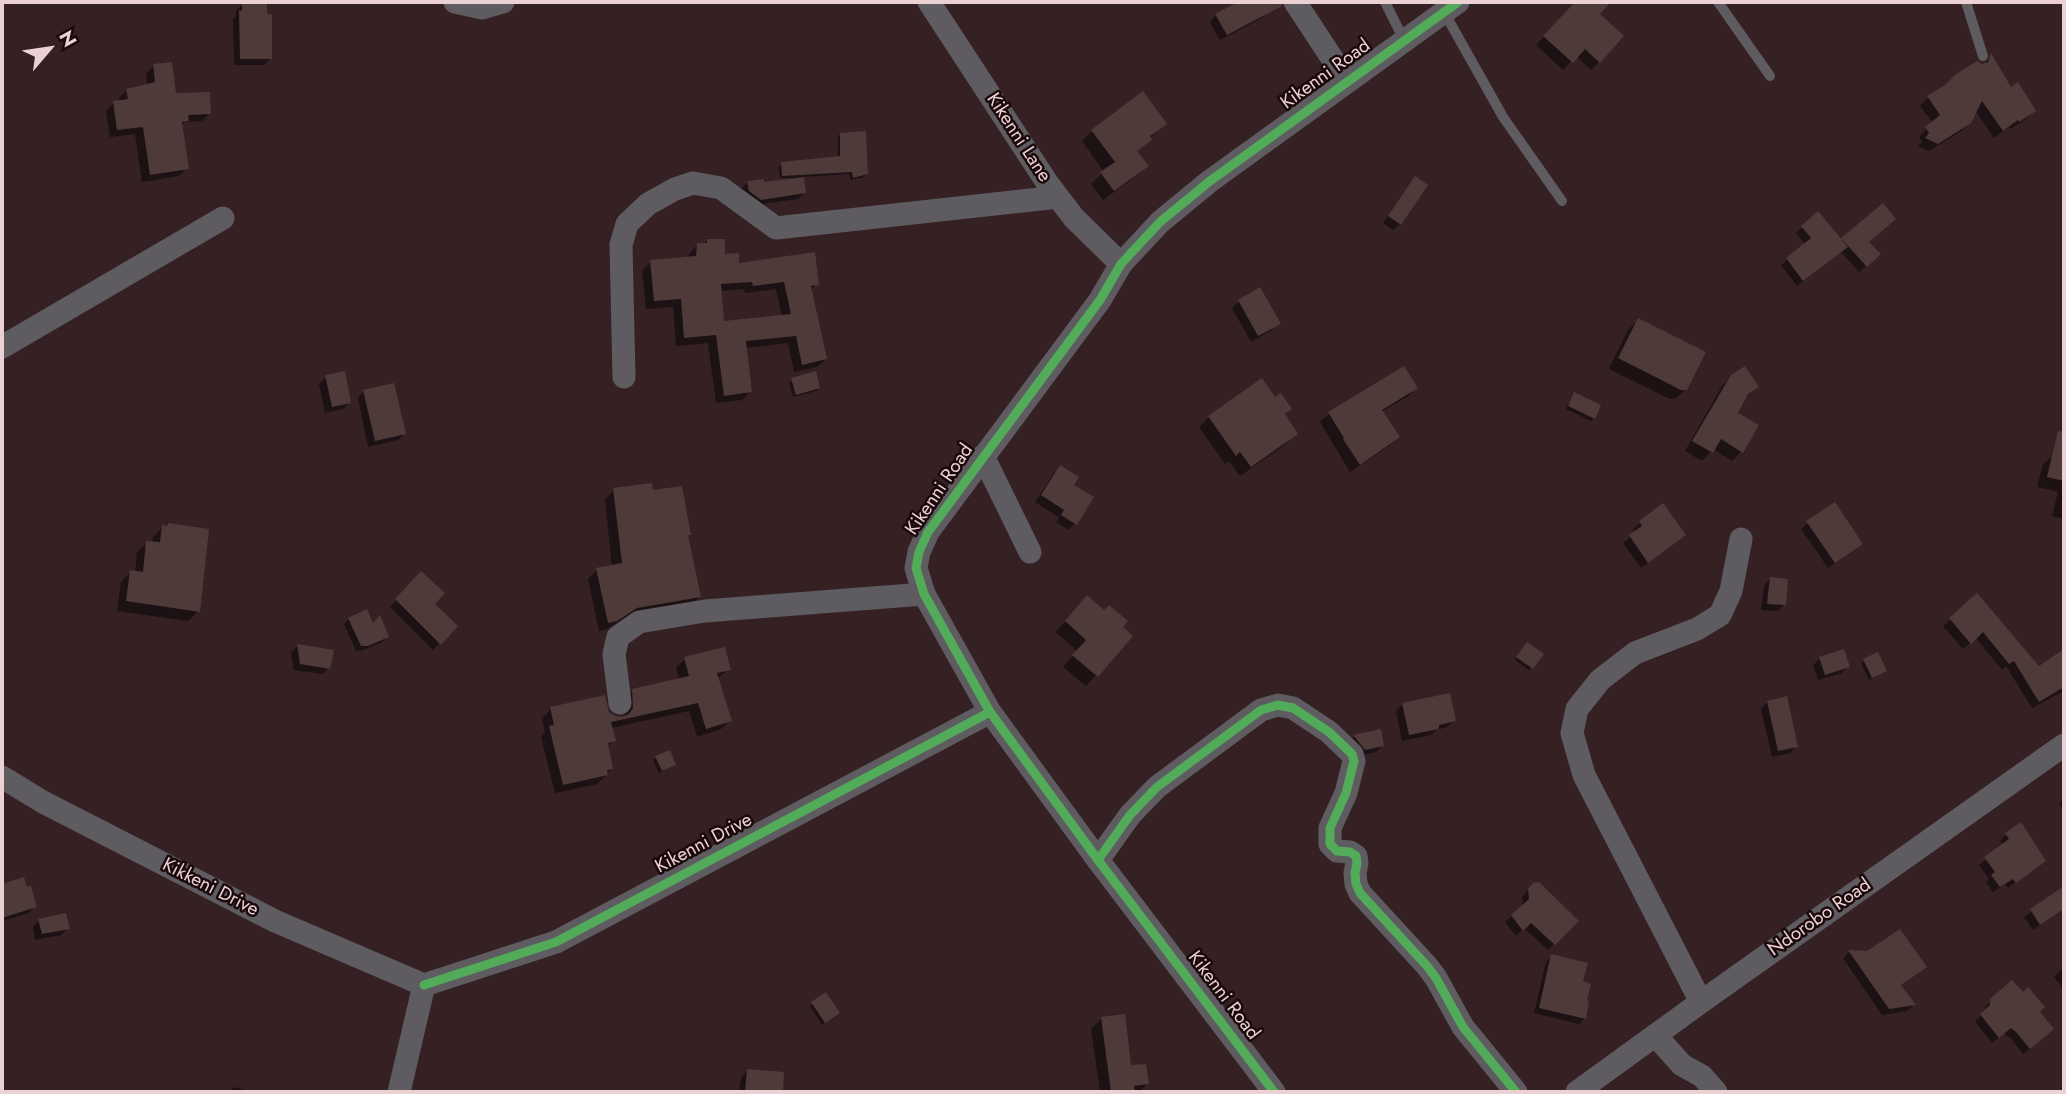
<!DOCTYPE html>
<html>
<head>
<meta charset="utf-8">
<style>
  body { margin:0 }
  #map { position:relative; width:2066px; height:1094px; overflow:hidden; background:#352024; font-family:Jost,sans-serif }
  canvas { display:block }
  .frame { position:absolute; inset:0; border:4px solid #ecd1d4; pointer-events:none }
  .north { position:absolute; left:14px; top:14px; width:70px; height:70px; -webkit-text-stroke:5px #1a090b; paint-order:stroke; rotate:61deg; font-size:19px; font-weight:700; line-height:28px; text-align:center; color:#ecd1d4 }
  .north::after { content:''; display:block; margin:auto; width:24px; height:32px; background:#ecd1d4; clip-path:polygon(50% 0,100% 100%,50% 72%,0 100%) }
</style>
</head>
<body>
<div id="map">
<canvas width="2066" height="1094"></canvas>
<div class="frame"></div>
<div class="north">N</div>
</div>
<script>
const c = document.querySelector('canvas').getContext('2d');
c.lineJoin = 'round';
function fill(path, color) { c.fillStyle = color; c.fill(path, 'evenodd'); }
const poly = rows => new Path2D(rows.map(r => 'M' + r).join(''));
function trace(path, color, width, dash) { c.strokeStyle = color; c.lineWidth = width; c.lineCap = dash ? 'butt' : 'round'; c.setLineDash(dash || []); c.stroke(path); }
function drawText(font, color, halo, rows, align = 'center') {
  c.font = font + ' Jost,sans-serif'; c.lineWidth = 5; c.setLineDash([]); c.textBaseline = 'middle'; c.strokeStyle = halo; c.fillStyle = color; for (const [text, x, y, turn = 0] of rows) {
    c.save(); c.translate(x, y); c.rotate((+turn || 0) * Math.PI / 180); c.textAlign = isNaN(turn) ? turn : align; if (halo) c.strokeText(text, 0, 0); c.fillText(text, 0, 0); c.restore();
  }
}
fill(poly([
  [1242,2,1263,2,1268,12,1262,18,1220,40,1210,22,1216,15],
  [1576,2,1609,2,1597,14,1599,62,1591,70,1576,56,1563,70,1536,45],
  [243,4,270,59,264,65,234,65,233,19,236,16,236,11],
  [1991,56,2010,89,2034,111,2026,119,2010,129,2009,127,1994,138,1975,110,1970,122,1961,131,1929,151,1918,146,1922,142,1919,137,1933,123,1920,106,1928,98,1983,66],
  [153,66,175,95,210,113,202,121,185,122,181,126,187,168,179,176,142,182,135,134,110,137,106,111,114,103,120,102,119,98,127,90,147,86,146,74],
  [1164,124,1136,152,1146,166,1136,176,1103,200,1091,184,1104,172,1082,141,1092,131],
  [840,134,866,174,864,177,851,180,849,174,802,177,804,193,798,199,753,205,741,189,748,182,762,184,792,180,792,178,780,178,779,167,782,164,838,158,838,137],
  [1415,178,1400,224,1393,230,1383,223],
  [1883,206,1868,242,1872,261,1859,272,1841,252,1797,286,1781,265,1806,245,1796,233,1818,213,1841,241],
  [707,241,724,255,738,265,817,284,810,291,826,359,817,367,794,372,788,343,745,348,750,392,742,400,716,403,708,343,676,346,673,307,646,309,642,270,651,262,689,258,689,254,697,245,703,245],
  [744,289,745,293,776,289,782,317,723,323,720,291],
  [1260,290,1279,323,1272,330,1251,342,1232,308,1239,302],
  [1638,320,1686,389,1675,399,1670,399,1609,369,1628,330],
  [1732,376,1757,387,1744,399,1735,414,1741,452,1732,461,1713,449,1702,461,1685,451,1722,386],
  [326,377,349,403,343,409,325,413,319,384],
  [792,380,819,388,816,391,793,397,789,383],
  [1416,388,1407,397,1381,412,1398,437,1389,446,1350,472,1320,422,1329,414],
  [364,391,404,434,398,440,368,447,358,398],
  [1574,394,1594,418,1591,421,1566,409],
  [1275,400,1290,409,1284,415,1296,433,1286,444,1240,476,1229,461,1225,464,1199,427,1209,417],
  [2064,447,2064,519,2052,516,2058,492,2037,487,2043,464],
  [1060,467,1072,485,1075,523,1069,530,1056,522,1059,517,1035,502,1054,473],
  [614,490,651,492,689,534,687,536,699,597,690,606,626,617,605,630,599,631,588,579,597,570,612,567,605,500],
  [1663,506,1684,535,1641,568,1623,543,1636,533,1633,529,1640,523],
  [1808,523,1861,544,1828,568,1801,529],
  [169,525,198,611,188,621,117,611,121,582,131,572,135,573,137,552,147,543,152,543,153,537,163,527,167,527],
  [421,574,432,604,455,626,433,650,390,607],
  [1770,579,1784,605,1778,611,1761,610,1764,586],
  [1977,596,2038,668,2064,651,2064,691,2032,708,2006,666,2002,670,1976,638,1963,649,1943,626],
  [1077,608,1120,628,1131,637,1086,686,1063,667,1077,651,1056,632],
  [349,619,372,626,387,637,382,642,361,651,356,651,344,624],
  [297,646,332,651,329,668,322,674,294,670,291,653],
  [1524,647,1532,668,1529,670,1515,660],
  [685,659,729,669,717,679,730,720,721,729,697,737,689,711,611,728,614,740,607,747,611,768,606,775,597,784,555,793,541,737,545,733,542,718,551,709,608,713,615,718,625,718,624,700,633,691,679,680,676,667],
  [1820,659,1848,666,1842,673,1818,680,1813,665],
  [1864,661,1885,671,1869,680,1861,663],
  [1767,702,1797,746,1790,753,1772,757,1761,709],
  [1403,704,1454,721,1447,727,1436,730,1431,735,1402,741,1396,711],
  [1380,731,1382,746,1376,752,1358,756,1347,743,1354,737],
  [656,758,674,764,659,773,653,760],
  [2064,798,2064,811,2059,803],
  [2006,835,2044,861,2008,888,2005,884,1993,892,1986,882,1989,879,1979,865,2003,846,2000,841],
  [23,880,35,906,29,913,2,921,2,886],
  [1534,884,1576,921,1548,950,1524,928,1516,936,1505,922,1523,906,1522,897],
  [2060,891,2064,897,2064,909,2033,930,2024,917],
  [39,920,68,928,61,935,35,940,33,927],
  [1849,952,1868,953,1925,967,1900,986,1914,1005,1907,1011,1882,1015,1843,958],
  [1552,956,1581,982,1585,1018,1579,1024,1534,1013,1546,962],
  [2064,967,2064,988,2063,988,2054,977],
  [1991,1001,2038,1012,2046,1035,2023,1054,2011,1038,2004,1033,1992,1043,1975,1021,1985,1012,1985,1007],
  [812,1004,835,1016,822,1025,810,1006],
  [1101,1019,1130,1067,1147,1084,1139,1092,1100,1092,1091,1029],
  [747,1071,782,1074,781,1092,739,1092,741,1078],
  [234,1087,250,1092,229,1092]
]), '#0007');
fill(poly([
  [1238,2,1281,2,1282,6,1227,35,1215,14],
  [1575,2,1611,2,1600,14,1624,36,1600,63,1585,49,1573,63,1543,36],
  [242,3,267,3,267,14,272,14,272,59,240,59,239,10,242,11],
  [1991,53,2011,87,2018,82,2036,111,2019,122,2018,120,2003,131,1982,101,1971,123,1938,144,1925,138,1929,133,1925,127,1940,115,1927,96,1945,85,1956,74,1977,61,1982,64,1988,62],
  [172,62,176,93,210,92,211,114,188,115,189,121,182,122,189,169,150,175,143,127,117,130,113,101,128,99,126,89,155,82,153,64],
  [1143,91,1167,124,1150,136,1152,140,1137,151,1149,166,1114,191,1100,172,1115,162,1091,130],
  [866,131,868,174,853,178,852,172,782,176,781,162,840,156,840,133],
  [1415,176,1428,185,1401,225,1388,216],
  [804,177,806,193,761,200,749,191,747,181,764,179,764,182],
  [1883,203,1896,219,1869,242,1881,254,1867,267,1841,238],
  [1818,211,1848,247,1803,281,1786,258,1811,238,1801,226],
  [707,239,725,239,725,254,739,253,739,263,815,252,819,285,811,286,827,359,802,365,796,336,746,341,752,392,724,396,716,335,684,338,681,299,654,301,650,260,696,256,697,243,707,243],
  [752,282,753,286,784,282,791,314,724,321,721,284],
  [1260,287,1281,324,1258,336,1238,300],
  [1638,318,1706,352,1687,390,1681,390,1618,358],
  [1404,366,1418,388,1382,410,1400,437,1360,465,1343,439,1344,438,1328,412],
  [1745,366,1759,387,1748,394,1738,413,1759,425,1743,453,1721,439,1713,453,1692,441,1731,375],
  [345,371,351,403,332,407,325,375],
  [816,371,820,388,796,395,791,378],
  [1262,378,1275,397,1281,393,1292,409,1285,414,1298,434,1251,467,1240,452,1236,456,1208,416],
  [394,383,406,434,375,441,363,390],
  [1574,392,1601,405,1595,419,1568,406],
  [2058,431,2064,432,2064,481,2047,477],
  [1060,465,1079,477,1074,485,1094,497,1077,525,1061,515,1064,510,1041,495],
  [652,483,653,490,682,486,691,535,688,535,701,597,637,608,617,621,608,623,596,568,622,563,613,488],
  [1835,502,1863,544,1835,563,1806,521],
  [1663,503,1686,535,1648,563,1629,535,1642,526,1639,521],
  [168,523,209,529,200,612,126,601,130,570,143,572,146,541,160,542,162,525,168,526],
  [421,571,445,593,435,604,458,626,441,645,395,599],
  [1770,577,1788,579,1786,605,1767,604],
  [1977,593,2039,666,2064,649,2064,687,2039,702,2014,661,2009,664,1983,632,1971,644,1949,618],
  [1087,595,1104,610,1109,605,1128,621,1123,627,1133,636,1098,677,1072,655,1086,640,1065,621],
  [367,609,373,623,380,615,389,637,368,646,361,646,348,618],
  [1527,642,1544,654,1533,669,1516,657],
  [297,644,334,650,330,669,300,664],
  [725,647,731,670,717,673,732,721,706,729,698,703,611,722,616,741,608,743,613,769,607,770,608,775,563,785,549,726,554,725,550,707,605,695,609,712,615,716,622,717,629,714,633,708,632,689,689,676,684,657],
  [1844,649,1850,667,1825,675,1819,657],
  [1878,652,1887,671,1872,678,1863,659],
  [1450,693,1456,721,1439,725,1439,729,1409,735,1402,703],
  [1787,696,1798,747,1778,751,1767,701],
  [1381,729,1384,746,1365,750,1353,735],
  [670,750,676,765,662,771,655,756],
  [2021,822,2046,861,2016,883,2013,879,2000,887,1991,875,1995,872,1984,857,2009,839,2005,833],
  [24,877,27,887,31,886,37,907,2,918,2,884],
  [1539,882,1579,921,1555,945,1531,923,1523,931,1511,915,1529,899,1528,889,1533,883],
  [2064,886,2064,909,2040,925,2030,909],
  [66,913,70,929,42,934,38,919],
  [1900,929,1927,967,1901,985,1916,1005,1889,1009,1848,950,1867,951],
  [1551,954,1588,963,1583,981,1591,984,1587,1000,1589,1001,1586,1019,1539,1008],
  [2012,980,2023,992,2028,987,2045,1007,2040,1012,2054,1029,2030,1049,2016,1032,2011,1028,1999,1038,1980,1014,1990,1005,1990,999],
  [826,992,840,1013,825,1023,811,1002],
  [1125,1014,1131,1065,1146,1064,1149,1084,1134,1086,1135,1092,1111,1092,1101,1017],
  [747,1069,784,1072,783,1092,745,1092]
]), '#4f3a3a');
trace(poly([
  [1385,2,1404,40],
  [1718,2,1770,76],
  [1966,2,1983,56],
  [1444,12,1503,117,1562,201]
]), '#5e5c60', 10);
trace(poly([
  [455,2,482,8,503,2],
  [929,2,1048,184,1074,218,1121,264],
  [1295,2,1347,81],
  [2,347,223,218],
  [624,377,621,245,627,224,648,204,675,189,693,183,721,188,776,228,1058,197],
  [983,456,1030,552],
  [620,703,614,654,618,637,639,622,705,611,924,594],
  [2,777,43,802,275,921,424,985],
  [1098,860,1130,815,1157,787,1261,710,1278,705,1293,708,1329,732,1352,754,1354,761,1346,793,1330,828,1330,844,1337,851,1350,852,1356,856,1357,863,1355,873,1356,884,1360,893,1427,966,1436,978,1463,1027,1516,1092],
  [424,985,556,942,990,712],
  [1701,1002,1584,775,1572,733,1577,709,1600,680,1635,653,1697,629,1720,615,1731,591,1741,539],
  [1655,1035,1682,1065,1702,1076,1716,1092],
  [399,1092,424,985],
  [1274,1092,1098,860,990,712,924,594,916,568,919,552,928,532,1100,300,1121,264,1160,222,1210,181,1458,2],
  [1577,1092,1708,997,2064,745]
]), '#5e5c60', 23);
trace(poly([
  [1098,860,1130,815,1157,787,1261,710,1278,705,1293,708,1329,732,1352,754,1354,761,1346,793,1330,828,1330,844,1337,851,1350,852,1356,856,1357,863,1355,873,1356,884,1360,893,1427,966,1436,978,1463,1027,1516,1092],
  [424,985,556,942,990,712],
  [1274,1092,1098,860,990,712,924,594,916,568,919,552,928,532,1100,300,1121,264,1160,222,1210,181,1458,2]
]), '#51ab58', 9);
drawText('19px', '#ecd1d4', '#1a090b', [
  ["Kikenni Road",1326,75,-36],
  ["Kikenni Lane",1018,138,57],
  ["Kikenni Road",940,490,-56],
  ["Kikenni Drive",704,844,-28],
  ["Kikkeni Drive",210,888,27],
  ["Ndorobo Road",1820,918,-35],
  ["Kikenni Road",1223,996,53]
]);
</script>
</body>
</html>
